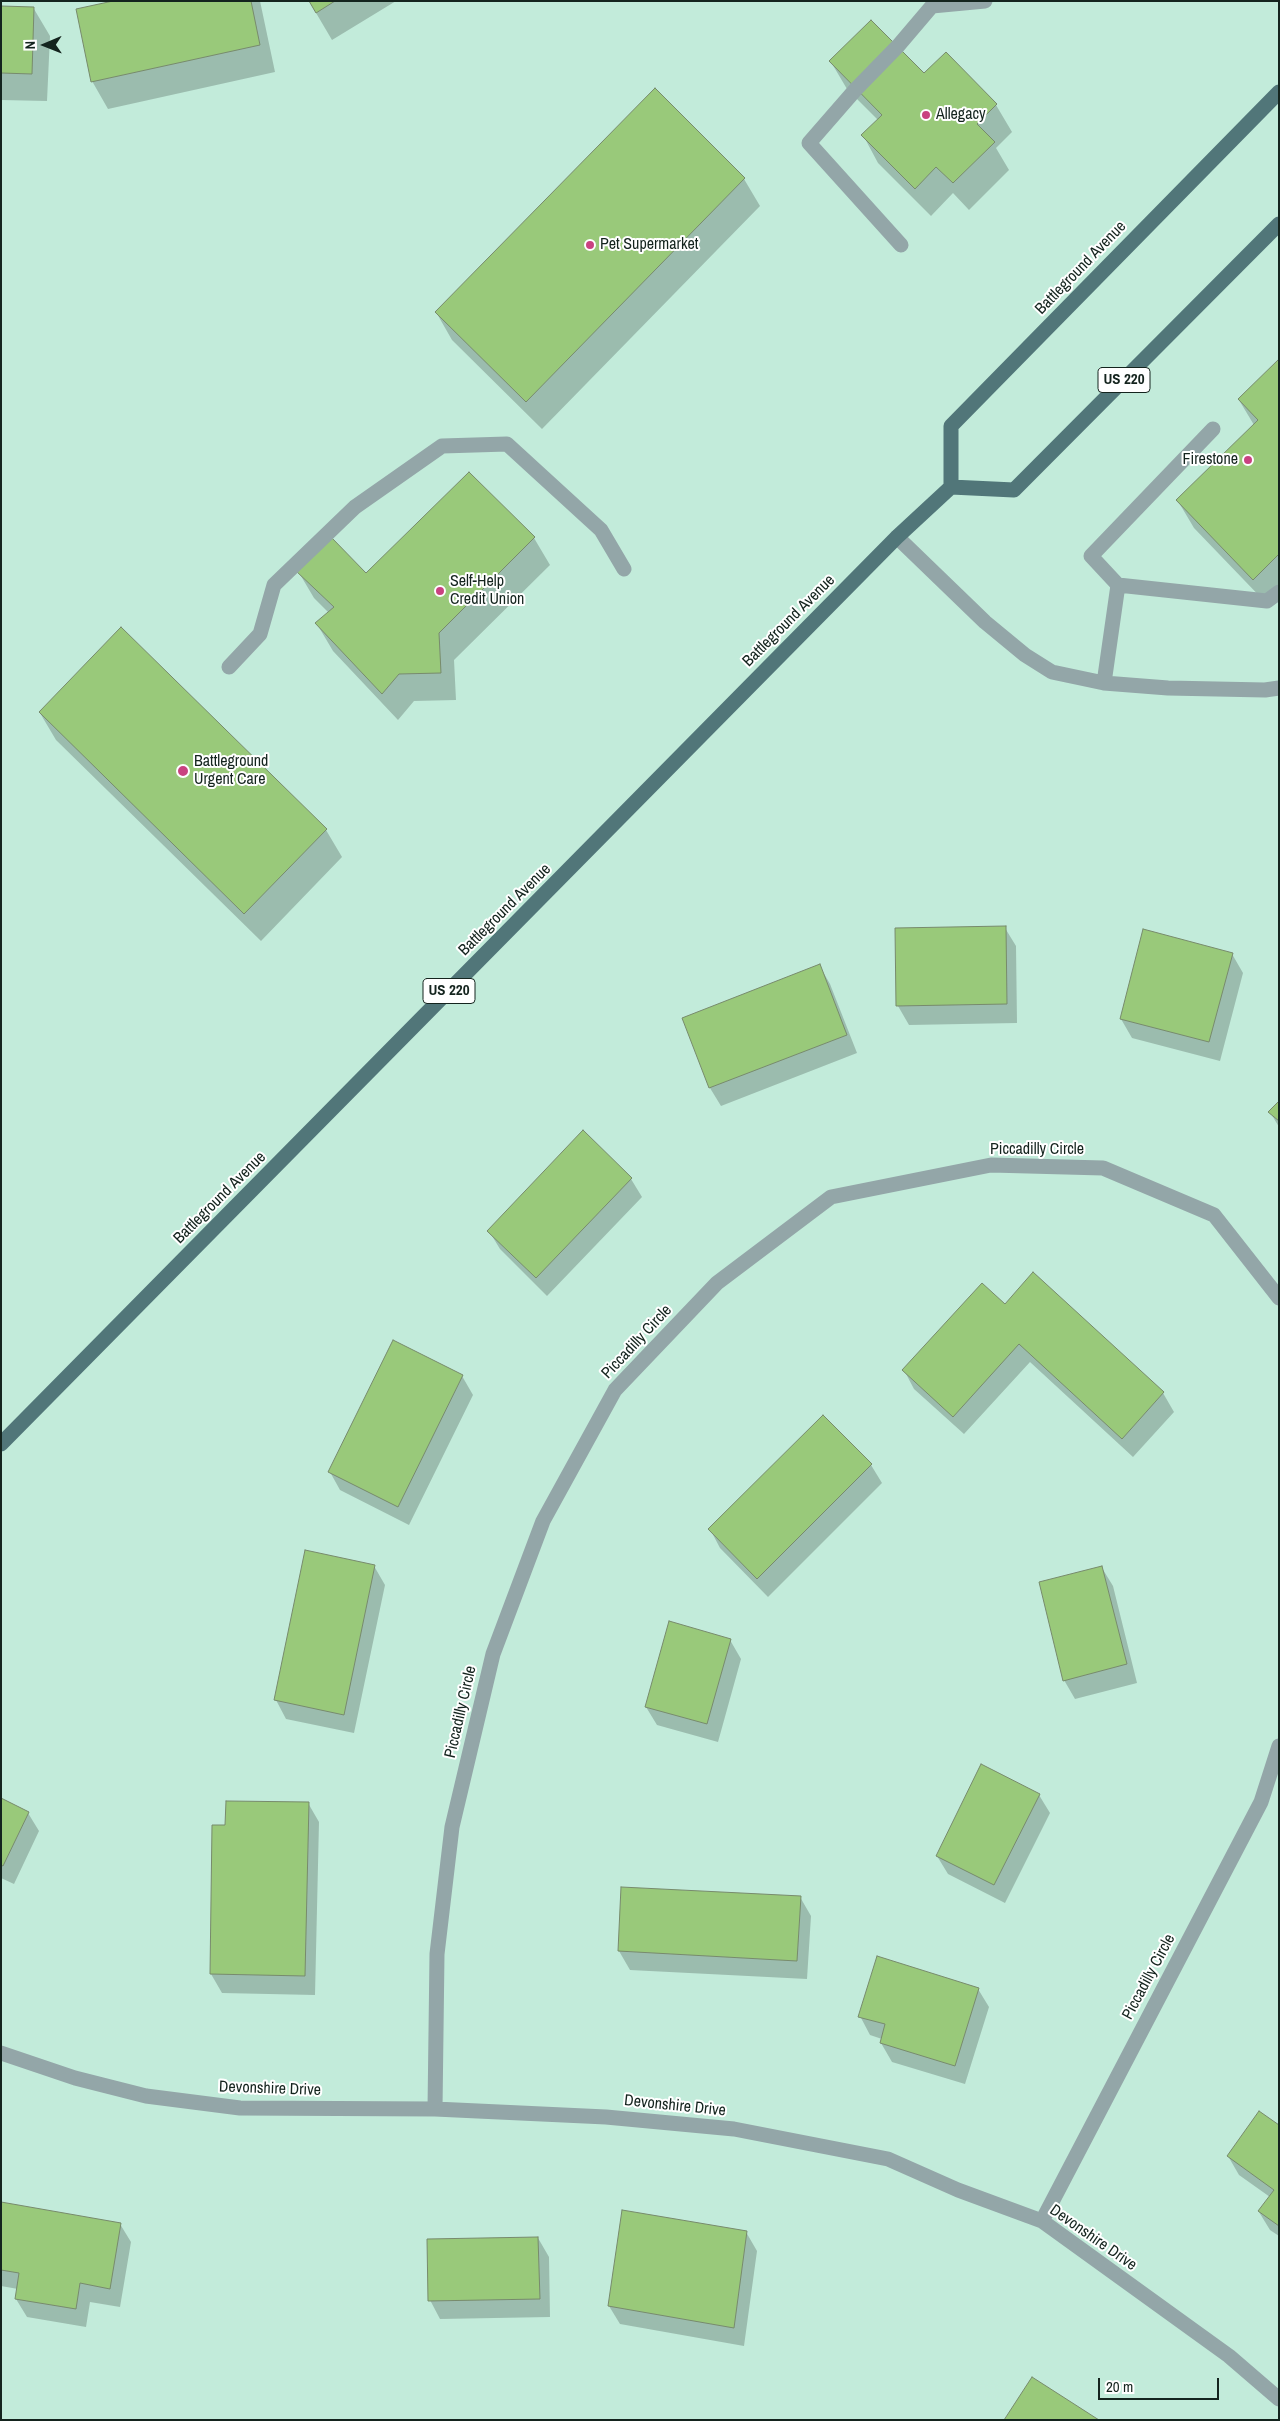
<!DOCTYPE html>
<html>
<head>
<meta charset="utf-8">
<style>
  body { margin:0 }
  #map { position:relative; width:1280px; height:2421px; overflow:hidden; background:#c2ebda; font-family:"Archivo Narrow",sans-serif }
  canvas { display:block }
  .frame { position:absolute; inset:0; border:2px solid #14241e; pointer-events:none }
  .north { position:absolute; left:20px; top:20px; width:50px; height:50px; -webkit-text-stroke:4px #fff; paint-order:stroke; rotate:269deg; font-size:14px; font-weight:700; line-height:20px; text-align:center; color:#14241e }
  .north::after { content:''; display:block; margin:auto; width:18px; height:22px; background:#14241e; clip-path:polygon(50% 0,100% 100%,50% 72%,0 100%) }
  .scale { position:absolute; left:1098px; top:2378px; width:121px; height:22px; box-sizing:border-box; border:2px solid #14241e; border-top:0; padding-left:6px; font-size:15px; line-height:18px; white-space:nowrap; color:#14241e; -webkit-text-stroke:4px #fff; paint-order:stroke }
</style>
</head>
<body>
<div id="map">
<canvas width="1280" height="2421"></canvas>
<div class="frame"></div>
<div class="north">N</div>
<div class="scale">20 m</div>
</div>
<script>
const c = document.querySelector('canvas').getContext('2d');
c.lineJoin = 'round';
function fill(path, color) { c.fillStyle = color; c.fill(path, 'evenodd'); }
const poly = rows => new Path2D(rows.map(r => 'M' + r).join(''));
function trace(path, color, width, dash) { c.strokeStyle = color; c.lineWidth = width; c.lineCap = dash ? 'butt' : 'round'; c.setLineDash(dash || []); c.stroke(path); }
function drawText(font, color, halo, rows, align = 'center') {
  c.font = font + ' "Archivo Narrow",sans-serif'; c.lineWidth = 4; c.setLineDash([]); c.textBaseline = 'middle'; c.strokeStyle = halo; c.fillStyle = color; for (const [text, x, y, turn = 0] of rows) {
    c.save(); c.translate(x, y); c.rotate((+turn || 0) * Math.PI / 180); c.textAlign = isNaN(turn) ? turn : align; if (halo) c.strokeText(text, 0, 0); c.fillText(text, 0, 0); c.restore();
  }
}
fill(poly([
  [119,1,260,1,275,72,108,109,92,81],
  [309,1,396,1,332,40],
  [1,8,34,9,50,36,47,101,1,100],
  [831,62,924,75,996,105,1012,132,996,148,1009,170,969,210,953,193,931,216,878,163,863,135,878,120,847,89],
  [655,90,744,179,760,206,542,429,452,340,436,312],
  [1279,361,1279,597,1269,606,1194,528,1178,501,1254,425,1239,400],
  [534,538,550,565,454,660,456,700,414,701,398,720,333,651,317,624,329,613,314,598,298,571,366,574],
  [121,629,326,830,342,857,261,941,56,740,40,713],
  [1005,928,1016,946,1017,1023,909,1025,898,1006,896,929],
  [1232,954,1243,973,1220,1061,1132,1038,1121,1019],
  [819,965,830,984,857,1053,721,1106,710,1088,683,1018],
  [1279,1102,1279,1127,1270,1112],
  [631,1179,642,1197,547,1296,500,1249,489,1231],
  [1005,1306,1163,1393,1174,1412,1133,1457,1030,1362,964,1434,914,1389,904,1370],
  [462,1376,473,1395,409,1525,340,1490,330,1472],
  [871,1465,882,1483,768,1597,720,1548,710,1529],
  [374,1566,385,1585,354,1733,286,1719,276,1700],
  [1102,1568,1113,1586,1137,1683,1075,1699,1064,1680],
  [730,1640,741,1659,718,1742,657,1725,646,1707],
  [1039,1795,1050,1813,1005,1903,948,1874,937,1856],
  [1,1800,28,1813,39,1831,14,1884,1,1878],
  [308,1803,319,1822,315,1995,222,1993,211,1974,226,1827],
  [800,1897,811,1916,807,1979,630,1970,619,1951],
  [978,1989,989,2007,965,2084,892,2062,881,2043,882,2039,870,2035,860,2016],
  [1279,2127,1279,2236,1270,2230,1259,2212,1270,2197,1239,2175,1228,2156],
  [1,2203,120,2224,131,2242,120,2307,90,2302,86,2327,27,2317,16,2299,18,2289,1,2286],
  [746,2232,757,2251,744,2346,620,2324,609,2306],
  [538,2238,549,2257,550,2317,440,2319,430,2300]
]), '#0003');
const building = poly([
  [113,1,251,1,260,45,91,82,76,9,113,1],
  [309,1,335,1,316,13,309,1],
  [1,6,34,7,32,74,1,73,1,6],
  [871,20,924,73,946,52,997,104,977,124,995,142,953,183,936,167,915,189,861,135,882,115,829,61,871,20],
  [655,88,745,178,526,402,435,312,655,88],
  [1279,359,1279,554,1253,580,1176,500,1258,420,1238,399,1279,359],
  [469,472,535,537,439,633,441,673,399,674,382,694,315,623,334,607,296,571,331,537,366,573,469,472],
  [121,627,327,829,244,914,39,712,121,627],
  [1006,926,1007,1004,896,1006,895,928,1006,926],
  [1143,929,1233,953,1209,1042,1120,1019,1143,929],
  [820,964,847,1035,709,1088,682,1018,820,964],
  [1279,1101,1279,1121,1268,1112,1279,1101],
  [583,1130,632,1178,536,1278,487,1231,583,1130],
  [1033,1272,1164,1392,1122,1439,1019,1344,953,1417,902,1370,982,1283,1005,1304,1033,1272],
  [393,1340,463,1375,398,1507,328,1472,393,1340],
  [823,1415,872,1464,757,1579,708,1529,823,1415],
  [305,1550,375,1565,344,1715,274,1700,305,1550],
  [1102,1566,1127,1664,1063,1681,1039,1582,1102,1566],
  [669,1621,731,1639,707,1724,645,1707,669,1621],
  [981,1764,1040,1794,994,1885,936,1856,981,1764],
  [1,1798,29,1812,3,1866,1,1865,1,1798],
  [226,1801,309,1802,305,1976,210,1974,212,1825,225,1825,226,1801],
  [621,1887,801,1896,797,1961,618,1951,621,1887],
  [877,1956,979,1988,955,2066,880,2043,885,2024,858,2017,877,1956],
  [1259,2111,1279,2125,1279,2226,1258,2211,1274,2190,1227,2156,1259,2111],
  [1,2202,121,2223,110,2289,80,2283,76,2309,15,2299,19,2273,1,2270,1,2202],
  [622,2210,747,2231,734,2328,608,2306,622,2210],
  [538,2237,540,2299,428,2301,427,2239,538,2237],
  [1032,2377,1099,2420,1004,2420,1032,2377]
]);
fill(building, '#99c97a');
trace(building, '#778a6c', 1);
trace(poly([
  [901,245,809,143,856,89,898,46,932,6,985,1],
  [897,537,985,622,1025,655,1052,672,1104,683,1168,688,1265,690,1279,688],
  [1118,585,1091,556,1213,429],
  [229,667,260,634,274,585,355,507,442,446,507,444,601,530,624,569],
  [1104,683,1118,585,1267,601,1279,592],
  [1,2053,75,2078,146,2096,240,2108,435,2109,606,2117,734,2129,888,2159,958,2190,1042,2221,1229,2356,1279,2399],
  [435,2109,437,1954,452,1827,493,1654,543,1521,615,1390,717,1283,831,1197,991,1165,1103,1168,1214,1215,1279,1298],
  [1042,2221,1261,1802,1279,1746]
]), '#93a6a8', 15);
trace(poly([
  [951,487,951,426,1279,92],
  [1,1444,897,537,951,487,1014,490,1279,224]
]), '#517679', 15);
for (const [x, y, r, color] of [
  [926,115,5,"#c94280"],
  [590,245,5,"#c94280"],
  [1248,460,5,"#c94280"],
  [440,591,5,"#c94280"],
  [183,771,6,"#c94280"]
]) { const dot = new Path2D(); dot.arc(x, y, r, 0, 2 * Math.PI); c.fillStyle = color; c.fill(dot); trace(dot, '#fff', 2); }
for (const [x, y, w] of [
  [1124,380,52],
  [449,991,52]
]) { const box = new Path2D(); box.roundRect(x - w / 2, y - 12.5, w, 25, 4); c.fillStyle = '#fff'; c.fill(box); trace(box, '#14241e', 1); }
drawText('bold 15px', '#14241e', null, [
  ["US 220",1124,380],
  ["US 220",449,991]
]);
drawText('16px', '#14241e', '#fff', [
  ["Allegacy",936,115],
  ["Pet Supermarket",600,245],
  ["Firestone",1238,460,"right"],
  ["Self-Help",450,582],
  ["Credit Union",450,600],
  ["Battleground",194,762],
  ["Urgent Care",194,780]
], 'left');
drawText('16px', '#14241e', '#fff', [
  ["Battleground Avenue",1081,268,-46],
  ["Battleground Avenue",789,621,-45],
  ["Battleground Avenue",505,910,-45],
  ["Piccadilly Circle",1037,1150],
  ["Battleground Avenue",220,1198,-45],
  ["Piccadilly Circle",637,1342,-47],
  ["Piccadilly Circle",461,1712,-77],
  ["Piccadilly Circle",1149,1977,-62],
  ["Devonshire Drive",270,2089,2],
  ["Devonshire Drive",675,2106,6],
  ["Devonshire Drive",1093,2238,35]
]);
</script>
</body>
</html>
